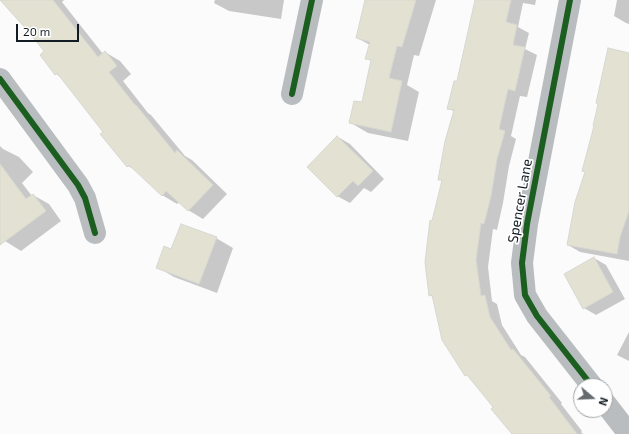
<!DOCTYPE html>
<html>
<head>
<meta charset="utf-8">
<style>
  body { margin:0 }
  #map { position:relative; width:629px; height:434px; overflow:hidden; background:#fbfbfb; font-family:"Exo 2",sans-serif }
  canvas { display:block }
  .north { position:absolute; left:573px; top:378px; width:40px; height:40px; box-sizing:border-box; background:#fff; border:1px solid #a1a4a7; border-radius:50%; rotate:109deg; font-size:11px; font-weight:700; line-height:16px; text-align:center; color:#131c22 }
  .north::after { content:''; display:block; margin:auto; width:14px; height:18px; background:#646a6e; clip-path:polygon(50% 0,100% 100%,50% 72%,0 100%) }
  .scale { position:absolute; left:16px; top:24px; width:63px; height:18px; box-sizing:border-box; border:2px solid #131c22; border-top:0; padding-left:5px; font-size:12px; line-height:14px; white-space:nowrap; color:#131c22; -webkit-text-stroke:3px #fff; paint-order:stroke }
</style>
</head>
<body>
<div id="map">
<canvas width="629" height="434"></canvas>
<div class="north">N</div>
<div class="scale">20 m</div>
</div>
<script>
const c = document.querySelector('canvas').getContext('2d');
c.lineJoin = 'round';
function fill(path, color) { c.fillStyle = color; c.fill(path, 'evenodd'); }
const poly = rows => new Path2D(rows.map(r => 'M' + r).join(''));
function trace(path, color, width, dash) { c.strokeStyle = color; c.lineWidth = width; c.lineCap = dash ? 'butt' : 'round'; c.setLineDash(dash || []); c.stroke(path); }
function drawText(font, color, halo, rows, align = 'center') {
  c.font = font + ' "Exo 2",sans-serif'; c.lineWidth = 3.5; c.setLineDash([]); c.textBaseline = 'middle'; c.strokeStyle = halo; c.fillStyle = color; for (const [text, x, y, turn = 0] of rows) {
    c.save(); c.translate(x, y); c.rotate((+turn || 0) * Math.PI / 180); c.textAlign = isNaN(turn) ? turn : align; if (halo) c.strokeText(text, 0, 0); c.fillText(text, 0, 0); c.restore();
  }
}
fill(poly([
  [1,0,64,0,62,2,103,54,105,52,120,61,131,74,123,81,148,113,151,115,185,156,192,160,227,194,203,219,188,210,179,202,177,204,162,195,139,172,128,166,105,132,62,78,56,74,46,51],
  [215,0,284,0,281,19,229,11,214,3],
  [366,0,436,0,419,56,414,55,407,85,419,92,408,141,368,133,351,123,363,104,372,61,367,58,370,45,357,38],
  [476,0,536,0,535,5,523,3,518,27,529,33,525,49,537,55,527,97,520,96,511,136,516,139,509,166,503,203,497,230,493,229,488,267,492,301,497,304,502,325,521,355,525,357,562,403,561,404,582,431,581,432,583,434,512,434,495,408,471,378,466,375,434,297,430,295,433,222,442,181,440,179,455,112,448,108,458,83],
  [617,0,629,0,629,24,626,23,614,16],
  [629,54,629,261,580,252,568,245,586,172,599,104],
  [338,137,350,144,384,179,371,192,364,188,350,203,337,196],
  [0,146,3,149,19,157,33,172,22,183,32,196,33,195,49,204,61,221,21,251,5,241,1,237,0,237],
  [216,238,233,248,217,293,174,277,157,267,172,250],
  [594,258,606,265,625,299,596,315,584,308],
  [629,332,629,361,617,355]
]), '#0003');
const building = poly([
  [0,0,53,0,98,57,105,51,117,66,109,72,135,105,136,105,175,153,177,150,213,185,188,211,166,191,162,196,129,165,127,167,100,134,103,132,57,73,55,75,40,55,44,51,27,30,0,0],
  [365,0,416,0,402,47,397,46,389,78,402,81,391,132,349,123,354,101,362,102,371,60,365,59,370,42,356,38,365,0],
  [475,0,511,0,506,22,517,25,513,45,525,47,515,91,508,89,499,129,505,131,497,159,491,196,484,224,481,223,476,260,481,296,485,295,490,317,511,350,513,349,551,396,549,397,577,434,512,434,491,409,493,407,467,375,465,376,442,340,432,295,429,296,425,262,430,220,432,221,442,180,438,180,445,141,454,110,447,109,454,81,457,81,475,0],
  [608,48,629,53,629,211,620,237,617,254,567,245,575,202,585,172,582,171,594,126,593,126,598,104,596,103,608,48],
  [337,136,373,171,358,186,353,181,337,197,307,167,337,136],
  [0,164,26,199,33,194,46,211,0,245,0,164],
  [181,224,217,237,199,284,156,268,164,246,171,249,181,224],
  [594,257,613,292,583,309,564,274,594,257]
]);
fill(building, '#e3e2d2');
trace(building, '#d7d7d2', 1);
trace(poly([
  [570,0,527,224,522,263,525,295,537,316,592,386],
  [0,79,78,185,85,198,95,233],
  [292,94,312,0],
  [605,403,629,434]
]), '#babdc0', 22);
trace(poly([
  [570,0,527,224,522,263,525,295,537,316,592,386],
  [0,79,78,185,85,198,95,233],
  [292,94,312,0]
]), '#1b5e20', 6);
drawText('14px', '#131c22', '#fff', [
  ["Spencer Lane",520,201,-80]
]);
</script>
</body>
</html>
